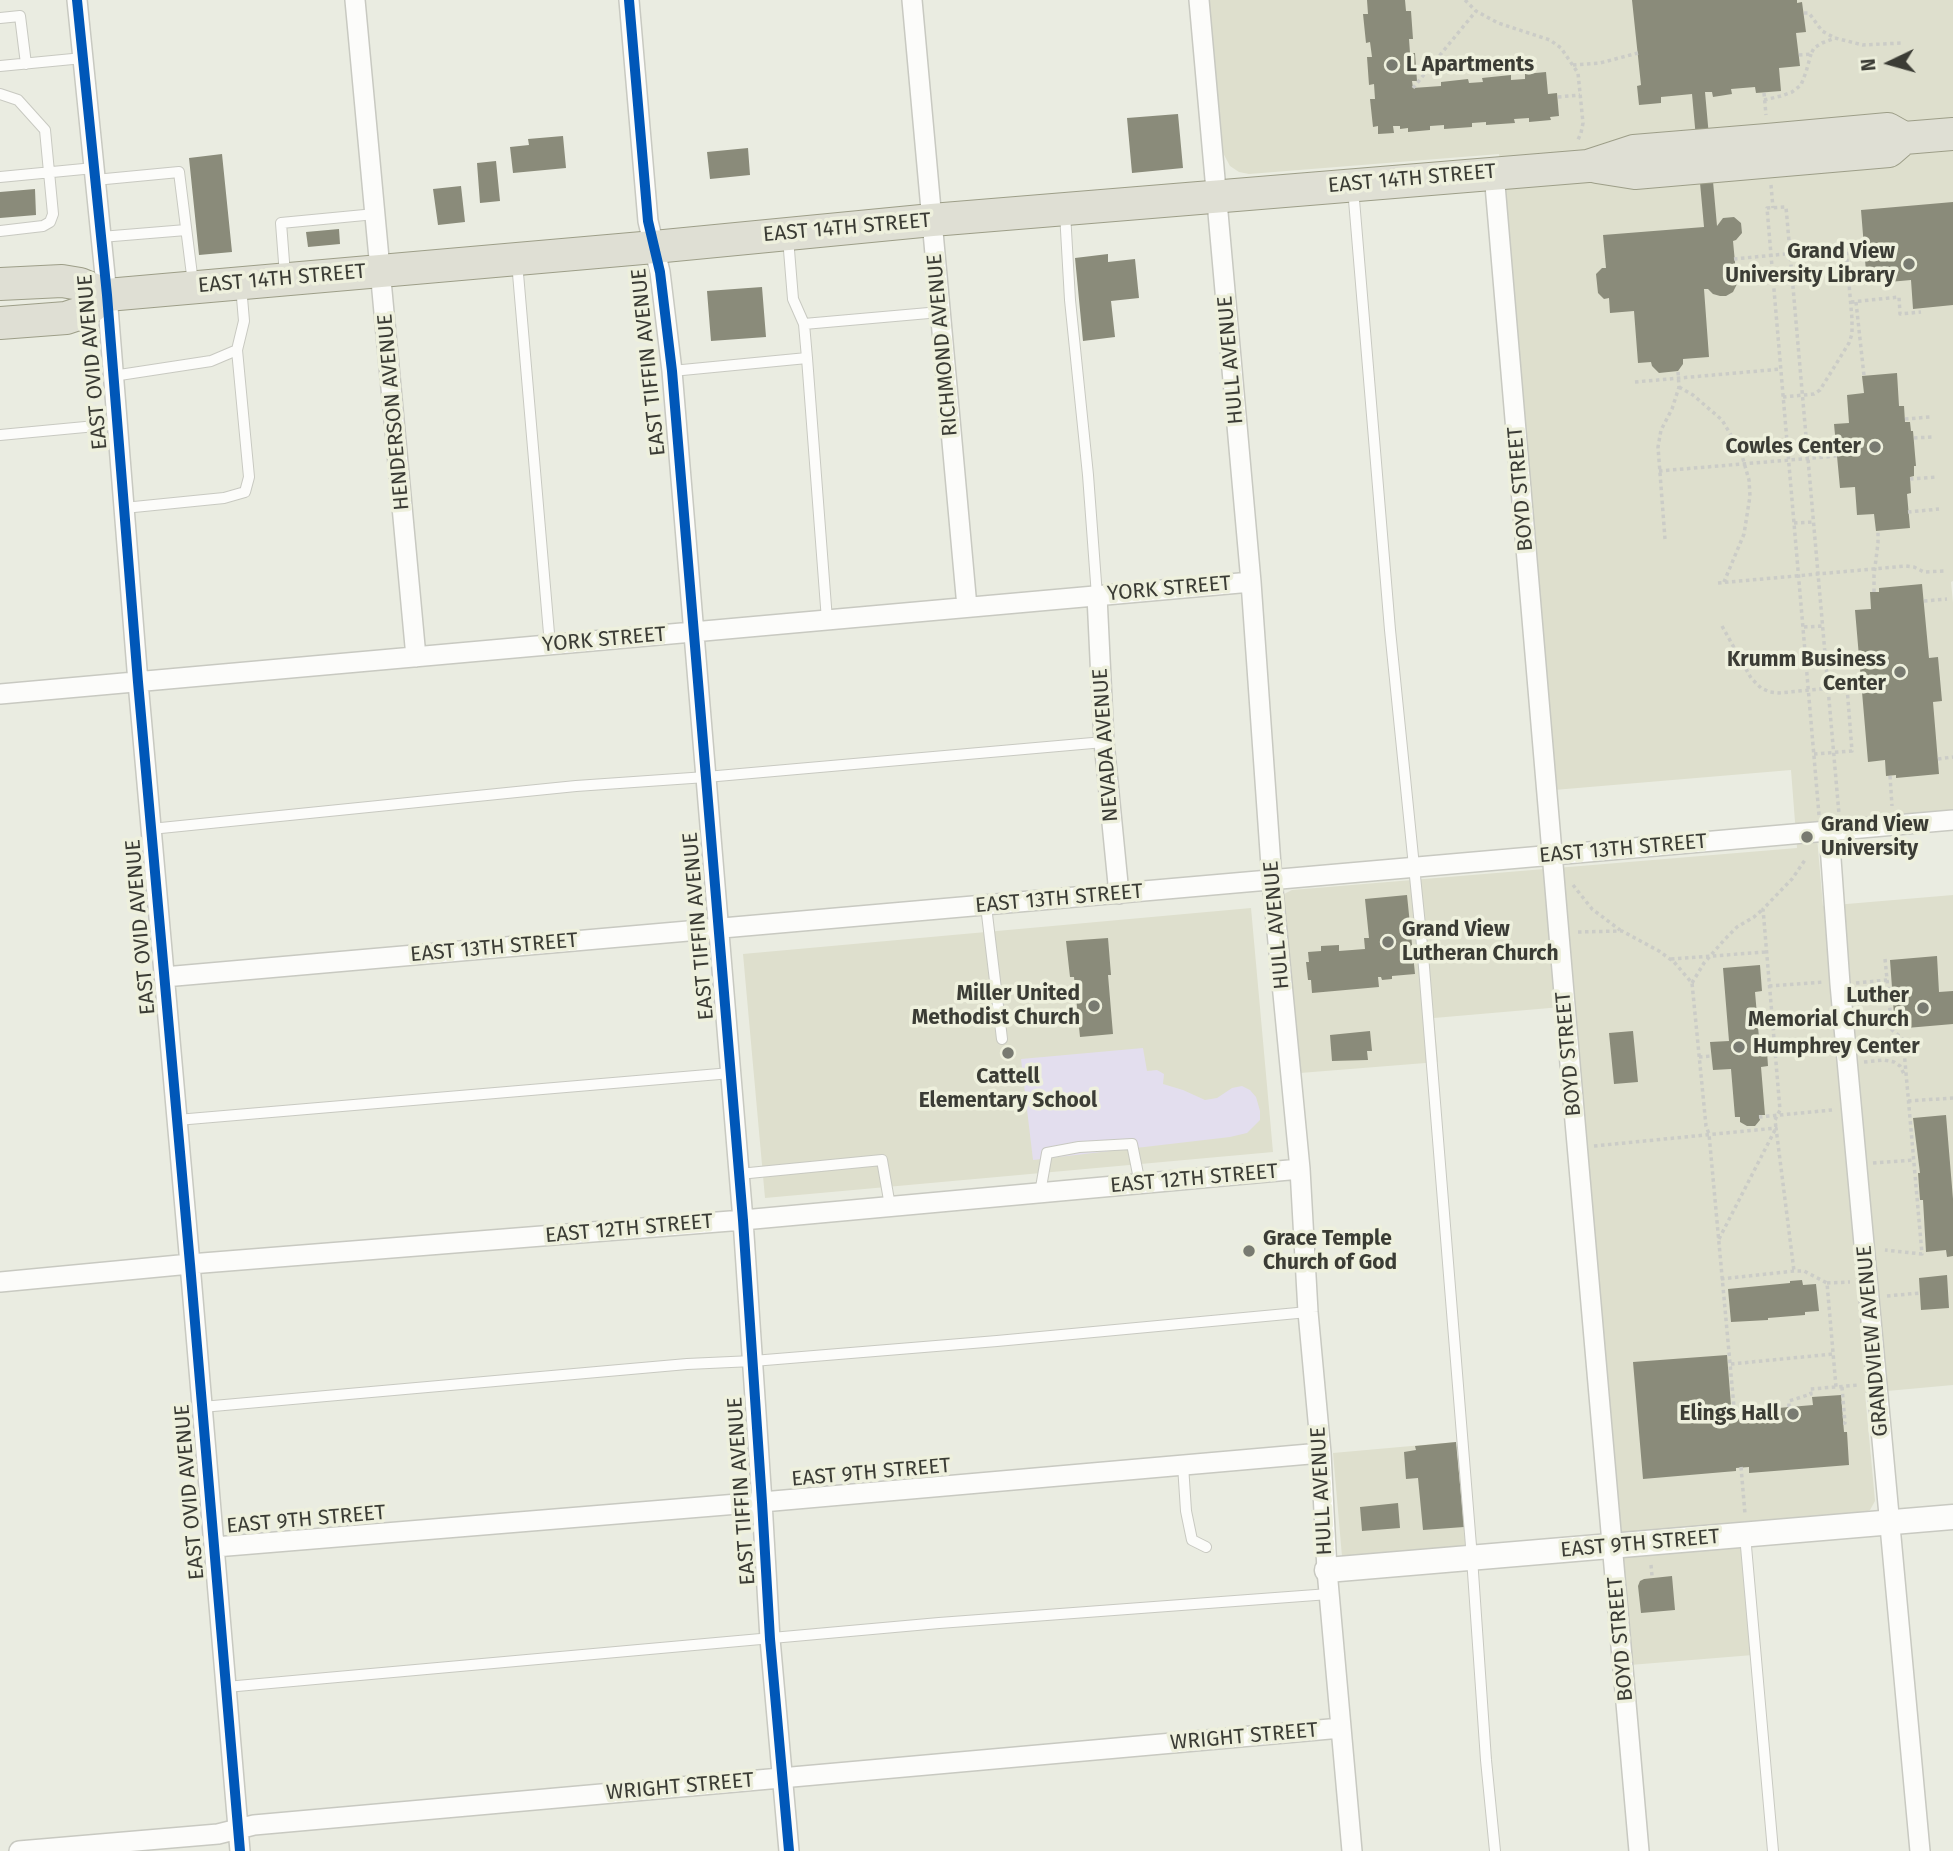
<!DOCTYPE html>
<html>
<head>
<meta charset="utf-8">
<style>
  body { margin:0 }
  #map { position:relative; width:1953px; height:1851px; overflow:hidden; background:#eaece1; font-family:"Fira Sans",sans-serif }
  canvas { display:block }
  .north { position:absolute; left:1855px; top:28px; width:70px; height:70px; -webkit-text-stroke:5px #eef0dd; paint-order:stroke; rotate:265deg; font-size:19px; font-weight:700; line-height:28px; text-align:center; color:#3b3c35 }
  .north::after { content:''; display:block; margin:auto; width:24px; height:32px; background:#3b3c35; clip-path:polygon(50% 0,100% 100%,50% 72%,0 100%) }
</style>
</head>
<body>
<div id="map">
<canvas width="1953" height="1851"></canvas>
<div class="north">N</div>
</div>
<script>
const context = document.querySelector('canvas').getContext('2d');
context.lineJoin = 'round';
function paint(path, color) {
  context.fillStyle = color;
  context.fill(path, 'evenodd');
}
function poly(rows) {
  const path = new Path2D();
  for (const r of rows) {
    path.moveTo(r[0], r[1]);
    for (let i = 2; i < r.length; i += 2) path.lineTo(r[i], r[i + 1]);
  }
  return path;
}
function trace(path, color, width, dash) {
  context.strokeStyle = color;
  context.lineWidth = width;
  context.lineCap = dash ? 'butt' : 'round';
  context.setLineDash(dash || []);
  context.stroke(path);
}
function drawText(font, color, halo, rows, align = 'center') {
  context.font = font + ' "Fira Sans",sans-serif';
  context.lineWidth = 7;
  context.setLineDash([]);
  context.textBaseline = 'middle';
  context.strokeStyle = halo;
  context.fillStyle = color;
  for (const [text, x, y, turn = 0] of rows) {
    context.save();
    context.translate(x, y);
    context.rotate((+turn || 0) * Math.PI / 180);
    context.textAlign = isNaN(turn) ? turn : align;
    if (halo) context.strokeText(text, 0, 0);
    context.fillText(text, 0, 0);
    context.restore();
  }
}
paint(poly([
  [1206,0,1953,0,1953,581,1951,582,1953,603,1953,814,1816,826,1823,906,1953,895,1953,1385,1865,1393,1875,1501,1870,1510,1863,1513,1741,1524,1753,1655,1630,1665,1620,1547,1343,1568,1333,1453,1456,1442,1466,1546,1619,1533,1573,1006,1434,1018,1438,1062,1300,1073,1283,901,1284,894,1292,890,1797,848,1791,770,1554,790,1499,154,1249,174,1239,172,1230,166,1223,153,1217,118],
  [1251,908,1273,1152,765,1198,743,954]
]), '#dedfcd');
paint(poly([
  [1143,1048,1147,1071,1157,1070,1164,1074,1163,1084,1183,1090,1205,1100,1217,1098,1232,1088,1242,1086,1250,1090,1256,1097,1260,1111,1260,1120,1247,1133,1230,1137,1033,1160,1021,1059]
]), '#e3deee');
paint(poly([
  [1367,0,1405,0,1406,11,1411,11,1413,39,1409,39,1410,53,1415,53,1417,81,1412,81,1413,88,1441,86,1441,82,1468,79,1469,83,1483,82,1482,78,1511,75,1511,80,1525,79,1525,74,1546,72,1548,94,1557,93,1559,116,1550,117,1551,120,1529,122,1529,118,1514,119,1515,123,1486,125,1486,122,1472,123,1472,127,1444,129,1444,125,1430,126,1430,130,1408,132,1408,128,1400,129,1400,126,1393,126,1394,133,1378,134,1378,126,1373,127,1370,99,1375,99,1374,84,1369,85,1367,57,1372,57,1370,42,1366,43,1363,14,1368,14],
  [1632,0,1797,0,1797,3,1802,2,1806,32,1796,33,1800,66,1779,68,1781,91,1756,93,1755,87,1731,89,1732,94,1713,97,1712,92,1705,92,1717,226,1723,218,1734,217,1741,223,1742,233,1736,240,1733,241,1737,284,1733,292,1726,296,1720,296,1713,294,1708,289,1704,289,1709,357,1683,359,1683,364,1678,371,1659,373,1652,366,1651,362,1638,363,1634,311,1610,313,1609,298,1604,299,1598,293,1596,274,1602,268,1606,268,1603,235,1704,227,1692,94,1661,97,1661,103,1639,105,1637,86,1641,85],
  [1178,114,1183,168,1132,173,1127,118],
  [563,136,566,168,513,173,510,147,529,145,528,139],
  [748,148,750,175,710,179,707,152],
  [222,154,232,252,199,255,189,158],
  [496,161,500,201,480,203,477,163],
  [461,186,465,222,438,225,433,189],
  [35,189,36,215,0,218,0,192],
  [1953,202,1953,305,1913,309,1911,280,1867,284,1861,210],
  [339,229,340,244,308,247,306,232],
  [1108,254,1108,262,1135,259,1139,298,1111,301,1115,337,1083,341,1075,258],
  [762,287,766,337,711,341,707,291],
  [1897,373,1899,406,1904,406,1905,422,1910,422,1911,431,1913,431,1916,466,1914,466,1914,476,1910,477,1911,493,1907,494,1910,528,1876,531,1874,514,1857,515,1855,487,1840,488,1834,424,1849,423,1847,395,1864,393,1862,376],
  [1922,584,1929,658,1938,657,1942,701,1933,702,1939,774,1896,778,1896,775,1886,776,1885,760,1868,762,1855,610,1871,609,1870,592,1879,592,1879,588],
  [1407,895,1415,974,1392,976,1392,979,1382,980,1381,977,1378,977,1379,987,1312,993,1311,980,1308,980,1306,962,1309,962,1308,952,1321,951,1321,946,1339,945,1339,951,1365,949,1364,938,1369,938,1365,899],
  [1108,938,1111,975,1108,975,1113,1034,1080,1037,1074,977,1070,977,1066,941],
  [1937,956,1939,992,1953,991,1953,1024,1895,1029,1890,960],
  [1760,965,1762,991,1755,992,1759,1038,1766,1038,1768,1066,1761,1067,1765,1115,1759,1115,1760,1120,1755,1126,1747,1126,1740,1122,1740,1117,1735,1117,1731,1069,1713,1070,1710,1042,1729,1041,1723,968],
  [1370,1031,1372,1051,1367,1051,1368,1060,1332,1061,1330,1035],
  [1633,1031,1638,1082,1614,1084,1609,1033],
  [1946,1115,1953,1199,1953,1256,1947,1257,1946,1250,1926,1252,1923,1200,1920,1200,1918,1173,1920,1173,1913,1118],
  [1947,1275,1949,1308,1921,1310,1919,1278],
  [1802,1280,1803,1285,1816,1284,1819,1311,1805,1312,1805,1315,1768,1318,1768,1320,1731,1322,1728,1289,1790,1283,1790,1281],
  [1727,1355,1732,1418,1744,1417,1744,1411,1813,1405,1812,1397,1841,1395,1844,1432,1847,1432,1849,1465,1749,1473,1749,1467,1736,1468,1736,1471,1643,1479,1633,1362],
  [1456,1442,1464,1527,1423,1530,1418,1478,1406,1479,1404,1452,1416,1450,1415,1446],
  [1398,1503,1400,1528,1362,1531,1360,1507],
  [1672,1576,1675,1610,1641,1613,1638,1586,1640,1581,1644,1579]
]), '#8a8b7a');
const service = poly([
  [0,18,20,16,26,64],
  [0,66,83,58],
  [0,94,18,100,45,130,53,214,50,222,43,226,0,231],
  [0,177,94,168],
  [95,180,179,172,193,283],
  [1353,188,1390,630,1423,955,1472,1558,1486,1760,1495,1851],
  [1065,213,1070,300,1088,475,1097,596],
  [101,237,186,230],
  [517,262,550,645],
  [285,275,281,223,375,214],
  [804,324,940,312],
  [807,358,827,620],
  [672,371,807,358,804,324,793,299,788,238],
  [113,376,211,361,237,350,244,321,241,286],
  [0,435,117,424],
  [124,508,224,498,245,492,249,477,237,350],
  [151,829,576,786,706,777,1104,742],
  [986,906,1002,1039],
  [177,1120,731,1073],
  [739,1174,882,1160,890,1206],
  [1040,1193,1047,1153,1079,1147,1132,1144,1140,1184],
  [202,1407,687,1364,753,1361,997,1341,1308,1312],
  [1183,1465,1186,1511,1192,1540,1206,1547],
  [1745,1535,1773,1851],
  [226,1687,939,1623,1329,1594]
]);
const minor = poly([
  [77,0,107,295,138,682,190,1264,240,1851],
  [355,0,416,657],
  [629,0,648,221,660,272,672,371,743,1220,762,1502,770,1639,789,1851],
  [912,0,967,607],
  [1199,0,1251,582,1272,880,1300,1169,1308,1312,1321,1453,1327,1570,1352,1851],
  [1494,173,1572,1087,1639,1851],
  [1097,596,1104,742,1119,894],
  [0,694,1251,582],
  [1829,831,1840,984,1920,1851],
  [164,977,1953,820],
  [0,1282,190,1264,743,1220,1300,1169],
  [215,1547,762,1502,1321,1453],
  [19,1851,218,1834,254,1825,1341,1728]
]);
const tertiary = poly([
  [1327,1570,1953,1517]
]);
const primary = poly([
  [1597,167,1635,173,1889,151,1904,138],
  [0,284,62,281,80,284,107,295,654,247,932,220,1588,166,1634,151,1767,140,1888,129,1904,138,1953,134],
  [0,323,66,318,84,312,107,295]
]);
trace(service, '#c8c9c1', 12);
trace(minor, '#c8c9c1', 22);
trace(tertiary, '#c8c9c1', 27);
trace(primary, '#9d9e88', 34);
trace(poly([
  [1465,0,1476,11,1498,23,1550,40,1561,48,1578,73,1583,123,1581,133,1577,142],
  [1804,13,1809,13,1822,31,1835,38,1863,45,1901,43],
  [1799,55,1811,54,1814,48,1822,43,1835,38],
  [1573,65,1600,63,1638,53],
  [1413,88,1476,11],
  [1764,93,1766,115],
  [1558,97,1580,95],
  [1764,100,1781,96,1792,92,1801,85,1806,72,1811,54],
  [1771,185,1773,208],
  [1734,259,1846,248],
  [1851,302,1899,297,1900,314,1921,312],
  [1856,302,1864,376],
  [1635,382,1781,369],
  [1679,387,1693,395,1722,420,1741,452,1749,480,1750,496,1744,534,1724,582],
  [1783,397,1814,394,1820,390,1849,343,1852,334,1852,319,1846,248,1864,247],
  [1905,419,1930,417],
  [1914,438,1932,437],
  [1659,471,1837,456],
  [1910,479,1936,477],
  [1908,512,1939,509],
  [1794,523,1814,522],
  [1665,539,1658,447,1661,430,1672,409,1679,387,1678,371],
  [1718,583,1906,566,1914,567,1924,572,1944,571],
  [1874,592,1874,575,1878,543,1878,530],
  [1924,601,1947,599],
  [1722,626,1751,678,1761,688,1770,692,1779,693,1861,685],
  [1804,627,1823,626],
  [1814,754,1852,751,1847,687],
  [1938,759,1953,757],
  [1890,776,1892,806],
  [1819,815,1767,208,1786,207,1839,814],
  [1573,885,1592,909,1620,930],
  [1578,932,1622,931,1659,951,1674,962,1692,983,1706,1126,1709,1134,1735,1418],
  [1671,959,1766,952],
  [1885,959,1892,1030,1903,1039,1922,1254,1885,1250],
  [1692,983,1704,963,1725,939,1737,927,1754,917,1762,910],
  [1856,983,1887,980],
  [1769,986,1823,982],
  [1767,1052,1830,1047],
  [1699,1057,1711,1056],
  [1864,1062,1884,1060,1894,1062,1900,1066,1905,1076],
  [1908,1101,1953,1098],
  [1759,1117,1832,1110],
  [1594,1146,1776,1128,1794,1271],
  [1873,1163,1913,1160],
  [1719,1239,1776,1128,1775,1120,1780,1110,1763,909,1792,879,1805,860],
  [1721,1279,1794,1271,1804,1271,1827,1283,1836,1387,1858,1385],
  [1827,1283,1850,1282],
  [1887,1296,1920,1293],
  [1731,1364,1833,1354],
  [1842,1387,1845,1423,1843,1423],
  [1789,1407,1789,1401,1811,1394,1810,1389,1836,1387],
  [1741,1467,1745,1514],
  [1651,1565,1652,1576]
]), '#cbccc7', 3.5, [3.5, 3.5]);
trace(service, '#fcfcfa', 10);
trace(minor, '#fcfcfa', 19);
trace(tertiary, '#fcfcfa', 24);
trace(primary, '#dfdfd4', 32);
trace(poly([
  [77,0,107,295,138,682,190,1264,240,1851],
  [629,0,648,221,660,272,672,371,743,1220,762,1502,770,1639,789,1851]
]), '#0057b8', 10);
for (const [x, y, r, color] of [
  [1392,65,7,"#787a71"],
  [1909,264,7,"#787a71"],
  [1875,447,7,"#787a71"],
  [1900,672,7,"#787a71"],
  [1807,837,7,"#787a71"],
  [1388,942,7,"#787a71"],
  [1094,1006,7,"#787a71"],
  [1923,1008,7,"#787a71"],
  [1739,1047,7,"#787a71"],
  [1008,1053,7,"#787a71"],
  [1249,1251,7,"#787a71"],
  [1793,1414,7,"#787a71"]
]) {
  const dot = new Path2D();
  dot.arc(x, y, r, 0, 2 * Math.PI);
  context.fillStyle = color;
  context.fill(dot);
  trace(dot, '#eef0dd', 2.5);
}
drawText('bold 21px', '#3b3c35', '#eef0dd', [
  ["L Apartments",1406,65,"left"],
  ["Grand View",1895,252],
  ["University Library",1895,276],
  ["Cowles Center",1861,447],
  ["Krumm Business",1886,660],
  ["Center",1886,684],
  ["Grand View",1821,825,"left"],
  ["University",1821,849,"left"],
  ["Grand View",1402,930,"left"],
  ["Lutheran Church",1402,954,"left"],
  ["Miller United",1080,994],
  ["Methodist Church",1080,1018],
  ["Luther",1909,996],
  ["Memorial Church",1909,1020],
  ["Humphrey Center",1753,1047,"left"],
  ["Cattell",1008,1077,"center"],
  ["Elementary School",1008,1101,"center"],
  ["Grace Temple",1263,1239,"left"],
  ["Church of God",1263,1263,"left"],
  ["Elings Hall",1779,1414]
], 'right');
drawText('21px', '#3b3c35', '#eef0dd', [
  ["EAST 14TH STREET",1412,179,-5],
  ["EAST 14TH STREET",847,228,-5],
  ["EAST 14TH STREET",282,279,-5],
  ["RICHMOND AVENUE",943,345,-95],
  ["HULL AVENUE",1231,360,-95],
  ["EAST OVID AVENUE",93,362,-95],
  ["EAST TIFFIN AVENUE",649,362,-96],
  ["HENDERSON AVENUE",394,412,-95],
  ["BOYD STREET",1521,489,-95],
  ["YORK STREET",1169,589,-5],
  ["YORK STREET",604,640,-5],
  ["NEVADA AVENUE",1106,745,-94],
  ["EAST 13TH STREET",1623,849,-5],
  ["EAST 13TH STREET",1059,899,-5],
  ["HULL AVENUE",1277,925,-95],
  ["EAST TIFFIN AVENUE",699,926,-95],
  ["EAST OVID AVENUE",141,927,-95],
  ["EAST 13TH STREET",494,948,-5],
  ["BOYD STREET",1569,1054,-95],
  ["EAST 12TH STREET",1194,1179,-5],
  ["EAST 12TH STREET",629,1229,-5],
  ["GRANDVIEW AVENUE",1873,1341,-95],
  ["EAST 9TH STREET",871,1473,-5],
  ["EAST TIFFIN AVENUE",742,1491,-94],
  ["HULL AVENUE",1322,1491,-93],
  ["EAST OVID AVENUE",190,1492,-95],
  ["EAST 9TH STREET",306,1520,-5],
  ["EAST 9TH STREET",1640,1544,-5],
  ["BOYD STREET",1621,1639,-95],
  ["WRIGHT STREET",1244,1737,-5],
  ["WRIGHT STREET",680,1787,-5]
]);
</script>
</body>
</html>
